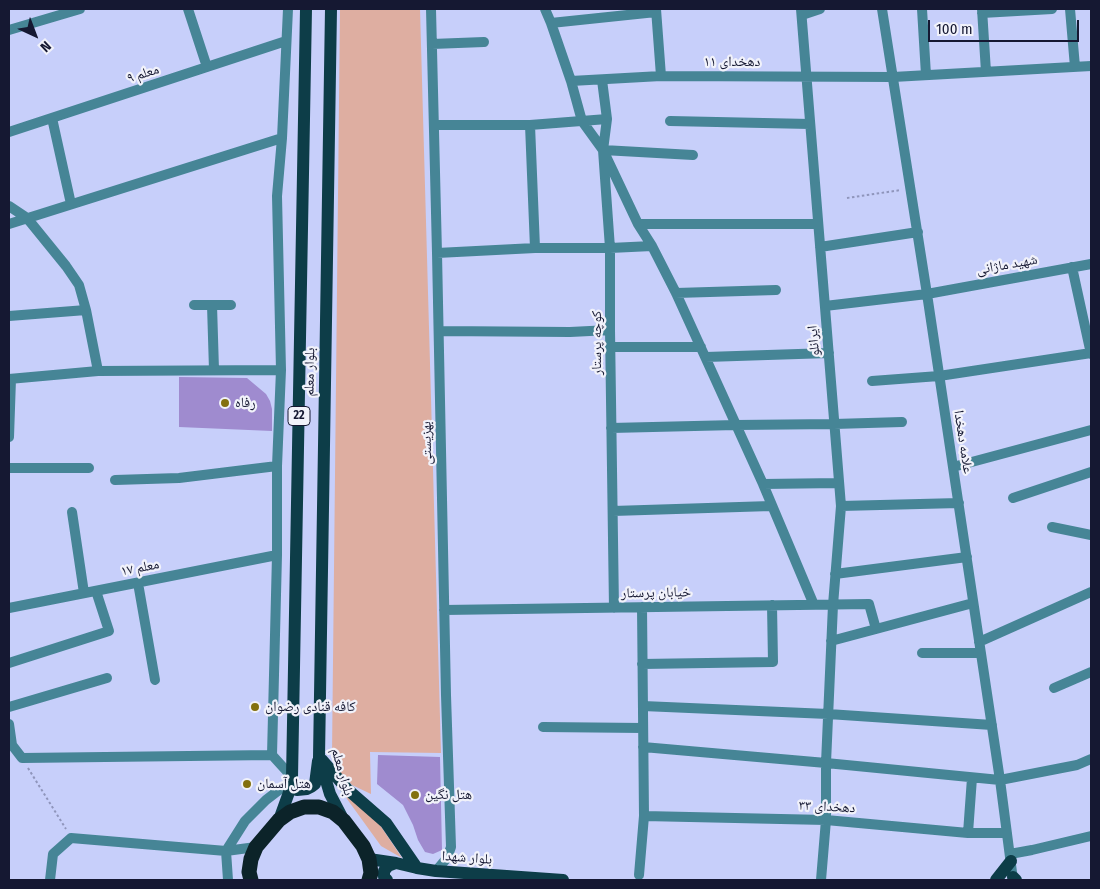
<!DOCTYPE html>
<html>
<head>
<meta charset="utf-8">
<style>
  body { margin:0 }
  #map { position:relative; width:1100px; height:889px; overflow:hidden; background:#c7cffa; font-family:"Fira Sans Condensed",sans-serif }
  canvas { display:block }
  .frame { position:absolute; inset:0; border:10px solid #151832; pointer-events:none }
  .north { position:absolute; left:10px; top:10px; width:50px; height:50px; -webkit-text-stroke:4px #f1f2fa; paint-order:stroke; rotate:137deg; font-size:14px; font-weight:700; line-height:20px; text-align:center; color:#151832 }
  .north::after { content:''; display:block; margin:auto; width:18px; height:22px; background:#151832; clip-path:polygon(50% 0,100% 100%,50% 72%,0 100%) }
  .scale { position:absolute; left:928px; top:20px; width:151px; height:22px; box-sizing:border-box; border:2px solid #151832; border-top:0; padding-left:6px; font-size:15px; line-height:18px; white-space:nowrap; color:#151832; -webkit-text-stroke:4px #f1f2fa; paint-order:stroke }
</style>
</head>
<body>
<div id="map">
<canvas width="1100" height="889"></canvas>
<div class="frame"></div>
<div class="north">N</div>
<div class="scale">100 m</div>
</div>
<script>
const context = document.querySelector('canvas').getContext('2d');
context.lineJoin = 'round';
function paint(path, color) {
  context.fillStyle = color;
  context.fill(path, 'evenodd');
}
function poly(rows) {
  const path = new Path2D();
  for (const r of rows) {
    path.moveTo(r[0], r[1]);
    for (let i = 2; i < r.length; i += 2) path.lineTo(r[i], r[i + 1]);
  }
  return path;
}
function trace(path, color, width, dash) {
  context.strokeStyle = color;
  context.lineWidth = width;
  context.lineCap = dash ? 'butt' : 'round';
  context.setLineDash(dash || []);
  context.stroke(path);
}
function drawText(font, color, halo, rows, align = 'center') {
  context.font = font + ' "Fira Sans Condensed","Noto Naskh Arabic",sans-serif';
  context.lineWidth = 4.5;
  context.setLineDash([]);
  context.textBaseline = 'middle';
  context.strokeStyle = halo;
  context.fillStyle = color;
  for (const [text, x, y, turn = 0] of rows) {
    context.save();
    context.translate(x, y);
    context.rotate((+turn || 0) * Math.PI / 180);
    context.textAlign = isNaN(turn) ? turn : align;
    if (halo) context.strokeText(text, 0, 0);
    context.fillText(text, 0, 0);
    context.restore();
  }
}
paint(poly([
  [340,9,420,9,441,753,370,752,371,794,352,785,338,770,332,754],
  [342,792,376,819,402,858,381,846]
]), '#deaea1');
paint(poly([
  [179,377,247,378,266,394,270,401,272,409,272,431,179,427],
  [378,755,440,757,442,850,433,854,425,852,418,840,413,825,403,805,377,784]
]), '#9f8bcf');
trace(poly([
  [847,198,901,190],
  [28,768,66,829]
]), '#8f95bb', 2, [2.5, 2.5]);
trace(poly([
  [188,9,207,67],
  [288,9,282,138,277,196,281,370,277,466,277,555,272,755,292,777],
  [431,9,437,253,446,695,451,847,447,858,436,871],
  [545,9,551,23,571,81,582,121,603,150,638,224,652,246,676,293,763,484,814,605],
  [656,9,661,76],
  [801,9,841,506,833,605,826,763,826,820,821,880],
  [882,9,927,294,1000,780,1013,880],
  [922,9,926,75],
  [982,9,986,72],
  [1070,9,1075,67],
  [982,13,1052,9],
  [802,15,820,9],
  [551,23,656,12],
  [9,30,80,9],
  [432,44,484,42],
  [602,80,607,119,603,150,610,248,610,330,614,608],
  [571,81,661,76,893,77,1091,66],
  [52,118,71,204],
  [670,121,810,124],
  [434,125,530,125,607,119],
  [530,125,535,248],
  [9,132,286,41],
  [603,150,693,155],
  [9,206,27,218,66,266,79,285,86,310,98,371],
  [9,224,282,138],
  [638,224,818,224],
  [820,247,918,232],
  [437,253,535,248,610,248,652,246],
  [1072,267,1091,354],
  [676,293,776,290],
  [194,305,231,305],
  [212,305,214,370],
  [825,306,927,294,1091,264],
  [9,316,86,310],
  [439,331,570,332,610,330],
  [610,347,701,347],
  [706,357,829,353],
  [9,379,98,371,281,370],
  [872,381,939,376,1091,353],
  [611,428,736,425,834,424,902,422],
  [9,437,11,379],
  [953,467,1091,430],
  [9,468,89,468],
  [115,480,179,478,277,466],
  [763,484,839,483],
  [1013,498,1091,472],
  [841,506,959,503],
  [613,511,771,506],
  [72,512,84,593],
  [1052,527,1091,535],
  [835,574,967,557],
  [138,583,155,680],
  [9,608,277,555],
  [444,610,869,604,876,629,973,603],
  [831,641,876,629],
  [979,642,1091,592],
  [922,653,981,653],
  [9,663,109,631,96,591],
  [642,664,773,662,772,605],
  [1054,688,1091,672],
  [643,706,828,714,992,725],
  [9,707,107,678],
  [9,724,12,745,22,758,272,755],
  [543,727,643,728],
  [643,747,826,763,1000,780,1077,765,1091,759],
  [644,816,826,820,968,833,1007,833],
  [968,833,972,778],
  [1010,854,1032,850,1091,836],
  [639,875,644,816,642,607],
  [50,880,53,854,71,838,226,851,256,847],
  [228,880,226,851,245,821,266,800,292,780]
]), '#468596', 10);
trace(poly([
  [331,9,319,757,330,794,343,819],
  [322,760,347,789,386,823,417,868],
  [292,784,293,787,297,790,307,789,311,787,315,784,318,761],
  [279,820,292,784,292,777,306,9],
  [369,859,396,863,417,868,436,871,563,880],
  [1013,877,1016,880],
  [387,880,384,877,384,871,388,866,396,863],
  [996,880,1011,861]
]), '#0d3d48', 12);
trace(poly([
  [251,880,249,872,251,859,256,847,279,820,290,812,304,807,319,807,333,812,344,821,363,846,369,859,371,873,369,880]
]), '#0c2329', 15);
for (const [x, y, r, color] of [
  [225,403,5,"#83700f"],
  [255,707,5,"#83700f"],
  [247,784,5,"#83700f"],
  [415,795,5,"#83700f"]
]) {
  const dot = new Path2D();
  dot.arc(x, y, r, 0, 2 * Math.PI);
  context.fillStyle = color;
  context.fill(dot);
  trace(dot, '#f1f2fa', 2);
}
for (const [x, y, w] of [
  [299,416,22]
]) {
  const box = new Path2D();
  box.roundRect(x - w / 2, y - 9.5, w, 19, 4);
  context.fillStyle = '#f1f2fa';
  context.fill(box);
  trace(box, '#151832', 1);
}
drawText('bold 12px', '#151832', null, [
  ["22",299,416]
]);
drawText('14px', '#151832', '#f1f2fa', [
  ["دهخدای ۱۱",732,62],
  ["معلم ۹",143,74,-18],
  ["شهید ماژانی",1007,265,-10],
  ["ایرانلو",814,341,-95],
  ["کوچه پرستار",597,343,-90],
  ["بلوار معلم",310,372,-89],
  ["علامه دهخدا",963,442,81],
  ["بهزیستی",427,443,-91],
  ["معلم ۱۷",140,568,-11],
  ["خیابان پرستار",656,593,-1],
  ["بلوار معلم",342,772,74],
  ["دهخدای ۳۳",827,807,3],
  ["بلوار شهدا",467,858,4]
]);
drawText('14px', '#151832', '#f1f2fa', [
  ["رفاه",235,403],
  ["کافه قنادی رضوان",265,707],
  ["هتل آسمان",257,784],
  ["هتل نگین",425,795]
], 'left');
</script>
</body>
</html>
